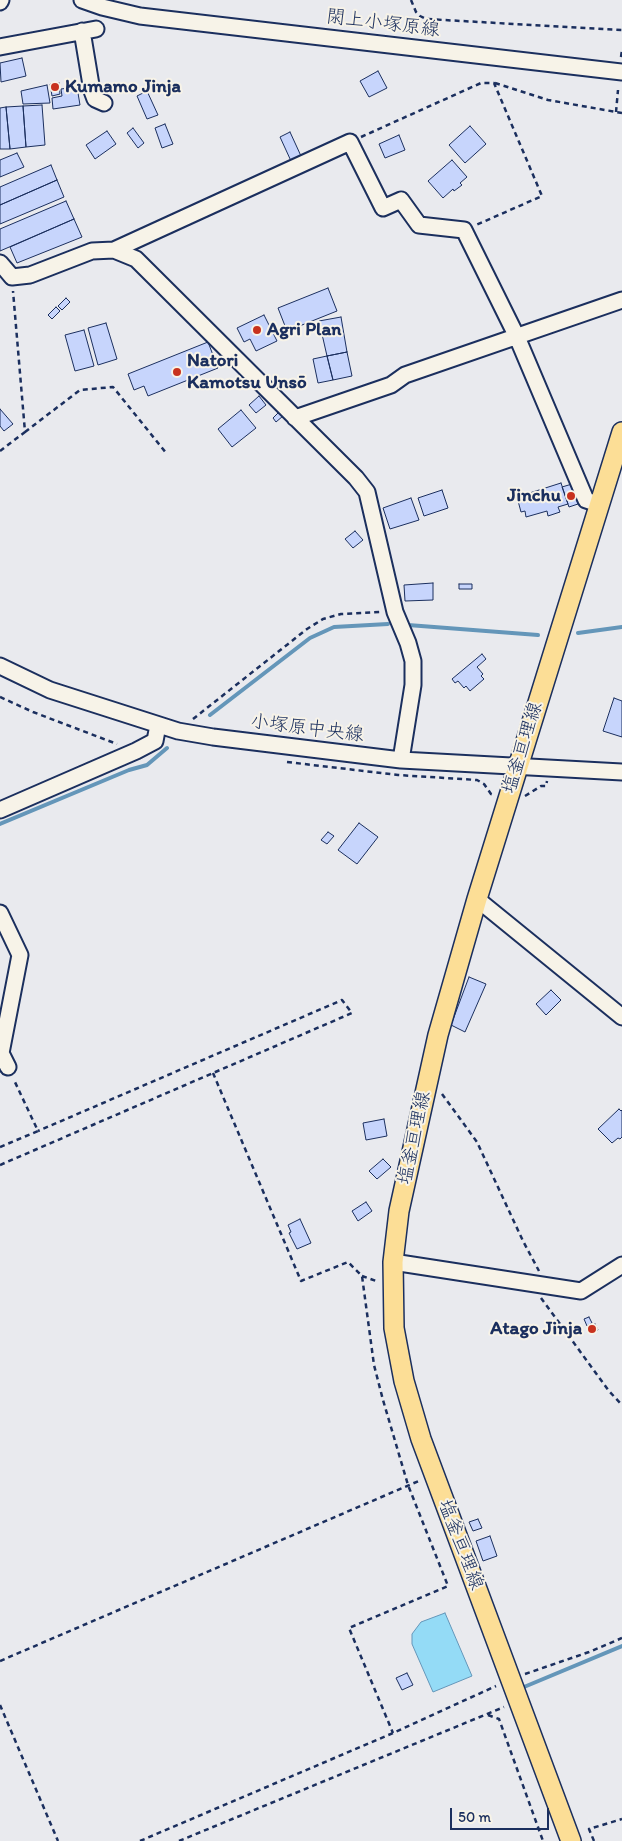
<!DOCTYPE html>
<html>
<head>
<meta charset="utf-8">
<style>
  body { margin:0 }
  #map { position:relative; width:622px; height:1841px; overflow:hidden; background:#e9eaee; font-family:Itim,sans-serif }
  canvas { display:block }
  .scale { position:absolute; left:450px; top:1808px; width:99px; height:22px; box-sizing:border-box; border:2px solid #1b2f5e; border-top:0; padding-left:6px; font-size:15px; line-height:18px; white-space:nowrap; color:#1b2f5e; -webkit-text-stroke:4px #f7f3e8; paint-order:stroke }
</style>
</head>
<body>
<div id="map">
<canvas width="622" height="1841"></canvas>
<div class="scale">50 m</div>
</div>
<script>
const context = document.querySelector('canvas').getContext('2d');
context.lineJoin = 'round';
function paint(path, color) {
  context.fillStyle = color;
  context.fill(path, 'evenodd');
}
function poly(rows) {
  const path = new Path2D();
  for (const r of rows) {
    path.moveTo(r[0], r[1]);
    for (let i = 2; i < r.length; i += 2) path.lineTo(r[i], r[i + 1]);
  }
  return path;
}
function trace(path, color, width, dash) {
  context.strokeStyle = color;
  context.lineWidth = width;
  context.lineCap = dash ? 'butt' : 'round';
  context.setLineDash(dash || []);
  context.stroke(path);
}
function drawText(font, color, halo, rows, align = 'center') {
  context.font = font + ' Itim,"Klee One",sans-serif';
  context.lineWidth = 4;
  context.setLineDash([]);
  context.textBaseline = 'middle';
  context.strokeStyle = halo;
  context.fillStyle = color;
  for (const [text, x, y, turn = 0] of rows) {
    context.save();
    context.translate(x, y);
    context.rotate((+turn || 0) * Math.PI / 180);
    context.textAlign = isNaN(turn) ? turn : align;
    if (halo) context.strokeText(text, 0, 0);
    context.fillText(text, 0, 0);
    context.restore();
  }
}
const water = poly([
  [445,1613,472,1676,433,1692,412,1644,412,1634,421,1622,445,1613]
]);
paint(water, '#94dbf6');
trace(water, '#6496b9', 1);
trace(poly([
  [408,625,538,635],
  [578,633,622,627],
  [210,715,310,638,334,627,388,624],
  [0,824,129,770,147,765,167,748],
  [524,1687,622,1646]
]), '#6496b9', 4);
const building = poly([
  [22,58,26,76,1,82,0,63,22,58],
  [378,71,387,88,369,97,360,81,378,71],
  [59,83,60,94,52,96,50,84,59,83],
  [47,85,50,103,23,104,21,91,47,85],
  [77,87,80,105,53,109,52,98,62,96,61,89,77,87],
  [147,91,158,115,147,119,137,96,147,91],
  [42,105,45,145,26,147,23,106,42,105],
  [23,106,26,147,10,149,6,107,23,106],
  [6,107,10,149,0,149,0,108,6,107],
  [165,124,173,144,162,148,155,128,165,124],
  [470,126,486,144,465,163,449,145,470,126],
  [133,128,144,143,138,148,127,133,133,128],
  [107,131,116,144,95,159,86,145,107,131],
  [290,132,301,156,291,161,280,137,290,132],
  [399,135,405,150,385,158,379,144,399,135],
  [17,153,24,167,0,177,0,160,17,153],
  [452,160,467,177,460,183,462,185,454,191,453,189,443,198,428,181,452,160],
  [51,165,57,180,0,205,0,187,51,165],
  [57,180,64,197,0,224,0,205,57,180],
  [66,201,74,219,0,251,0,229,66,201],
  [74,219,82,237,17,263,10,247,74,219],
  [328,288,337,311,287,331,278,308,328,288],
  [66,298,70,302,62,310,58,306,66,298],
  [56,307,60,311,52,319,48,315,56,307],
  [264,315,277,341,256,351,250,339,244,342,237,328,264,315],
  [341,317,347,352,327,356,319,321,341,317],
  [106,323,117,359,98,365,88,328,106,323],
  [84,330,94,366,75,371,65,335,84,330],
  [208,342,218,368,148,396,144,386,134,390,128,374,208,342],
  [347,352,352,376,333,380,327,356,347,352],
  [327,356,333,380,318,383,313,359,327,356],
  [259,396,266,405,256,413,249,405,259,396],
  [0,409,13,424,4,431,0,426,0,409],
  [241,410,256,428,232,447,218,429,241,410],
  [279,412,283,416,276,422,273,418,279,412],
  [561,483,568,504,558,507,560,512,548,516,547,511,526,517,525,511,521,512,517,497,561,483],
  [572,484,578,504,569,507,562,487,572,484],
  [442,490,448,508,424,516,418,498,442,490],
  [411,498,419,520,390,529,383,508,411,498],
  [355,531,363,540,353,548,345,539,355,531],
  [433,583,433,600,405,601,404,585,433,583],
  [459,584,472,584,472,589,459,589,459,584],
  [482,654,486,659,477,667,483,674,481,676,484,679,470,691,466,686,464,688,458,681,455,683,452,679,482,654],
  [614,698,622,701,622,737,603,731,614,698],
  [359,823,378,837,357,864,338,850,359,823],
  [328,832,334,836,327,844,321,840,328,832],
  [469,977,486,984,465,1032,451,1025,469,977],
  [551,990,561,1000,546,1015,536,1004,551,990],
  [619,1109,621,1111,622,1110,622,1137,620,1139,618,1138,612,1143,598,1129,619,1109],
  [384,1119,387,1136,366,1140,363,1123,384,1119],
  [383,1159,391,1167,377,1179,369,1171,383,1159],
  [366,1202,372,1211,358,1221,352,1211,366,1202],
  [300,1219,311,1243,297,1249,289,1233,291,1232,288,1225,300,1219],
  [589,1317,592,1323,587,1326,584,1319,589,1317],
  [595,1324,598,1330,590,1333,587,1328,595,1324],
  [478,1519,482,1528,473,1531,469,1522,478,1519],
  [490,1536,497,1556,483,1561,476,1541,490,1536],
  [407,1673,413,1685,402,1690,396,1678,407,1673]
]);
paint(building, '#c7d5fc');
trace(building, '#1b2f5e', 1);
const minor = poly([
  [82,0,102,7,140,16,622,72],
  [0,2,1,0],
  [82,31,92,91,95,99,104,103],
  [0,47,96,29],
  [114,250,350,142,383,208,401,200,419,225,464,230,517,337,586,500,598,504],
  [0,263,12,277,30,275,92,251,114,250,136,259,356,478,367,492,395,612,408,643,413,661,413,685,401,760],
  [295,418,391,385,405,375,622,300],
  [0,666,50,690,178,731,213,737,401,760,622,772],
  [0,810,136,751,155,741,158,725],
  [477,899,622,1017],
  [0,913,20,955,1,1053,8,1067],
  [393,1262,581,1291,622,1265]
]);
const major = poly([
  [571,1841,421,1439,404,1381,394,1328,393,1262,399,1211,438,1035,477,899,622,432]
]);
trace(minor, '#1b2f5e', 19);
trace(major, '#1b2f5e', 22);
trace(poly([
  [411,0,416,12,420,16,426,19,622,30],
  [621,57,622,50],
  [495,83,548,100,622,113],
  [616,112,618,90],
  [361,137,481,83,494,83,542,196,476,225],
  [25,432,80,390,113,387,167,454],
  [0,451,25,432,13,291],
  [0,697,33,712,117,744],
  [193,719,307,629,323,619,341,614,380,612],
  [287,762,398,775,477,780,484,784,491,794,494,795],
  [525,796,541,786,546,786,547,781],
  [213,1073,301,1281,348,1262,362,1276,374,1365,383,1400,408,1485,448,1586,349,1628,393,1733],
  [442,1094,477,1142,523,1241,539,1271],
  [0,1147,38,1131,14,1080],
  [0,1165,352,1013,342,1000,38,1131],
  [362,1276,379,1282],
  [541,1298,609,1391,622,1405],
  [0,1661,421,1480],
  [525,1674,589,1652,622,1638],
  [0,1705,58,1841],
  [488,1715,499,1719,543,1841],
  [140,1841,393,1733,496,1686],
  [179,1841,504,1707],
  [594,1841,589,1829,622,1819]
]), '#1b2f5e', 2.5, [5, 4]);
trace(minor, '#f7f3e8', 15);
trace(major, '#fcde96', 19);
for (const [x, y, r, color] of [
  [55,87,5,"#c8321e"],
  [257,330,5,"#c8321e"],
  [177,372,5,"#c8321e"],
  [571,496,5,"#c8321e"],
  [592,1329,5,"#c8321e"]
]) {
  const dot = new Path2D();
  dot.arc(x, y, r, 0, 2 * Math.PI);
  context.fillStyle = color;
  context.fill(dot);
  trace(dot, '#f7f3e8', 2);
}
drawText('19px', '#1b2f5e', '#f7f3e8', [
  ["閖上小塚原線",383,24,7],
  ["小塚原中央線",307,729,7],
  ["塩釜亘理線",523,748,-73],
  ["塩釜亘理線",415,1138,-78],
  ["塩釜亘理線",460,1545,69]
]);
drawText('bold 19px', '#1b2f5e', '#f7f3e8', [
  ["Kumamo Jinja",65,87],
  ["Agri Plan",267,330],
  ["Natori",187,361],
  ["Kamotsu Unsō",187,383],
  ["Jinchu",561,496,"right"],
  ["Atago Jinja",582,1329,"right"]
], 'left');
</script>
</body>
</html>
